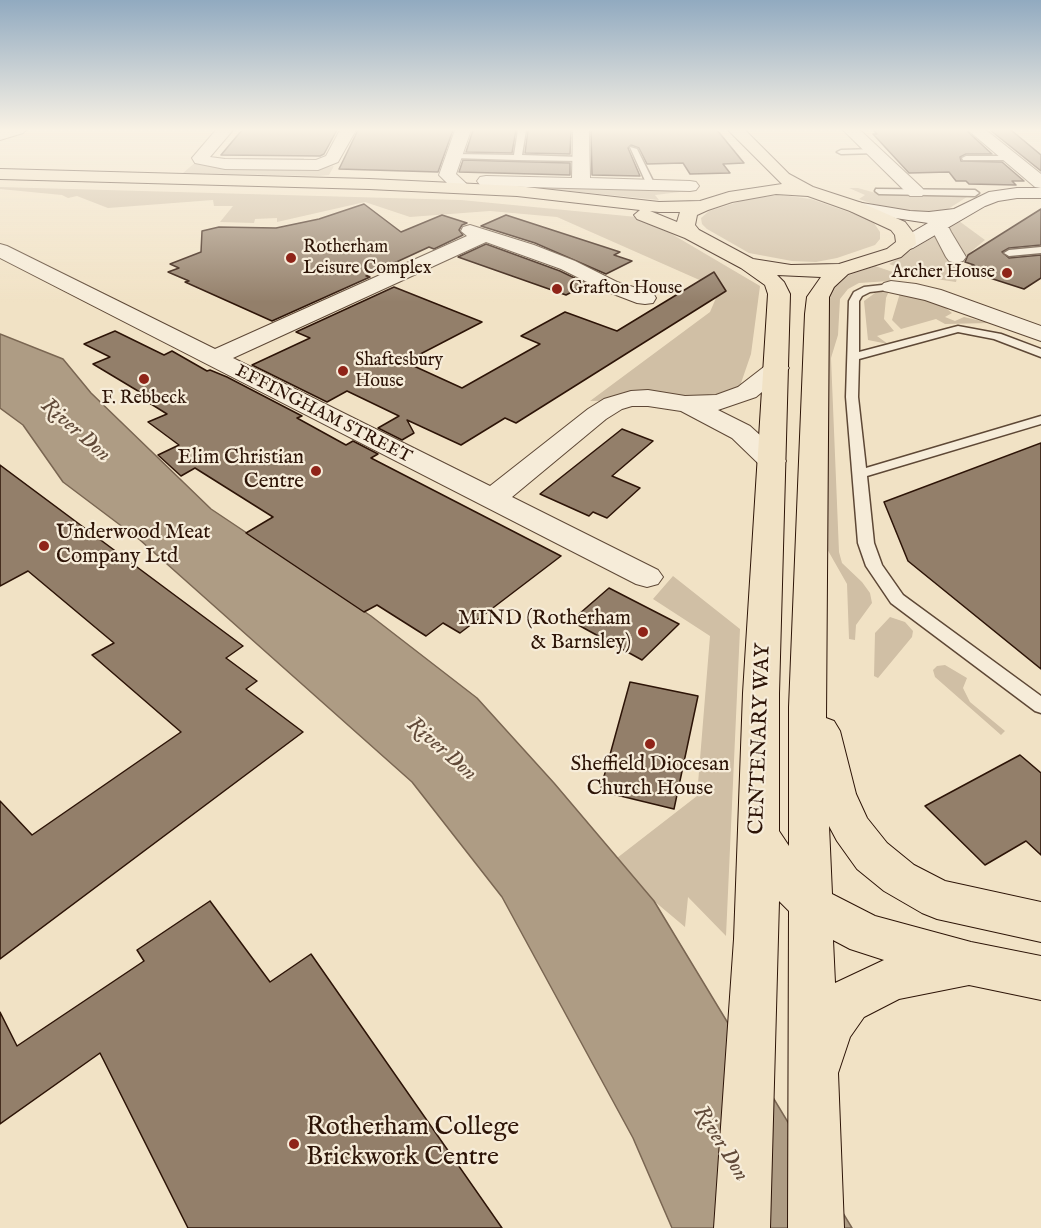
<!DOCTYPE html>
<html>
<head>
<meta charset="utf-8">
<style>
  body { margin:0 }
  canvas { display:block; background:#f1e2c5 }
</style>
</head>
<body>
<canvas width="1041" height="1228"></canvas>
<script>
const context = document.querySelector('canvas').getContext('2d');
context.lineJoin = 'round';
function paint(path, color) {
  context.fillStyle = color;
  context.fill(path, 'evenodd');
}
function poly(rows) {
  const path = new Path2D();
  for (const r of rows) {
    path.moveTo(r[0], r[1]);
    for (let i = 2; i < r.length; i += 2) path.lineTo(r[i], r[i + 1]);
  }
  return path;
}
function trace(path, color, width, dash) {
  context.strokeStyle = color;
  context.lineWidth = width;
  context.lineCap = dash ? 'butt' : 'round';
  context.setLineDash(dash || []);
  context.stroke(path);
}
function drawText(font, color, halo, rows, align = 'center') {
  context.font = font + ' "IM FELL English",serif';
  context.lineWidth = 4.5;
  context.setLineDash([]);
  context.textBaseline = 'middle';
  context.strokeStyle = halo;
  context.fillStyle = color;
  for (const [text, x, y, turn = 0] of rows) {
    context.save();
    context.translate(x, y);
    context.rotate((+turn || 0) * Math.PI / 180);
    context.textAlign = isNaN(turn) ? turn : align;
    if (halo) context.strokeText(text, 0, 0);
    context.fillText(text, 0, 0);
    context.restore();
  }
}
paint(poly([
  [215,158,304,158,304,170,334,166,329,175,319,176,183,173,197,161],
  [0,187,461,200,637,217,653,223,760,286,751,354,740,386,727,394,707,399,590,401,710,312,716,298,704,282,557,217,490,211,410,217,365,202,277,222,277,218,255,219,254,223,220,222,233,206,214,206,213,200,108,208,77,196,68,198,62,195,0,189],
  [540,188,688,191,655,195,659,200],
  [849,188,858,188,879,194,970,195,948,209,925,212,903,211,873,204,859,199,865,195],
  [781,195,811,199,860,216,874,223,880,232,880,239,875,245,837,258,816,262,792,261,749,253,707,229,702,224,701,218,709,211,751,198],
  [959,221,985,240,961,260,956,282,929,278,889,264],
  [875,266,896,273,889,281,859,283,848,289,840,299,838,335,831,358,839,552,842,563,862,582,870,593,872,603,856,625,855,640,849,639,847,584,822,540,829,293,838,279],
  [889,291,886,298,884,319,894,331,877,336,888,344,868,340,864,301,875,293],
  [900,293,937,301,952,313,945,317,955,321,964,317,990,323,945,324,936,319,901,329,892,320],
  [673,576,740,629,726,936,688,897,685,927,654,901,617,858,697,796,710,636,653,599],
  [890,617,905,622,913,631,912,637,878,678,874,676,875,633],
  [945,665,967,678,963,688,970,702,1005,731,1001,735,935,677,933,670,937,666]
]), '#d0bfa5');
const water = poly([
  [0,334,63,359,91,393,211,509,371,616,477,698,554,783,654,901,852,1228,672,1228,633,1138,502,897,412,782,140,540,63,482,23,425,0,408,0,334]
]);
paint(water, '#ae9c84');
trace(water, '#7a6652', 1.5);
const building = poly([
  [242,130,337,130,324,154,320,156,221,155,242,130],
  [358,130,453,130,438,172,339,169,358,130],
  [473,130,516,130,512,153,466,152,473,130],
  [528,130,571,130,570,154,525,153,528,130],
  [591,130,717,130,744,163,723,164,730,173,690,174,683,163,647,164,639,148,631,145,628,148,640,176,592,175,591,130],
  [873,130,966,130,992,154,966,154,960,157,961,161,1002,162,1024,181,1012,181,1016,185,969,184,966,181,956,181,949,172,909,173,873,134,877,134,873,130],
  [990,130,1011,130,1041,155,1041,171,990,130],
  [463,160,570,163,570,175,459,172,463,160],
  [364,204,401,232,442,215,467,223,462,225,459,230,463,235,434,249,429,247,366,276,370,277,272,321,185,282,189,281,168,272,179,268,170,264,201,252,202,231,219,227,276,228,319,219,364,204],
  [1041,209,1041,245,1009,248,1002,252,1009,258,1041,255,1041,278,1024,289,965,270,974,265,965,262,968,255,1041,209],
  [506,215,620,252,614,255,632,261,606,274,535,243,481,226,506,215],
  [486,244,560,271,587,284,566,295,458,257,486,244],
  [714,272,726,291,516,423,505,418,461,445,407,420,414,433,402,440,378,428,399,416,347,391,327,402,252,365,310,338,296,332,394,287,482,322,405,362,462,388,540,344,521,336,565,312,617,331,714,272],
  [115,331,164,355,172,351,207,371,210,370,227,377,302,416,297,418,346,445,353,441,378,454,371,458,561,556,460,633,443,623,426,636,377,605,364,612,246,533,273,517,195,468,181,476,158,455,179,445,148,422,167,414,143,399,148,397,93,364,110,357,84,344,115,331],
  [622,429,653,441,612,476,640,488,607,518,593,512,589,516,540,494,622,429],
  [1041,443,1041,669,908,561,884,502,1041,443],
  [0,465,243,646,226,658,257,681,246,689,303,732,0,959,0,801,32,835,181,732,92,655,114,643,28,571,0,586,0,465],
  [609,588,679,624,642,660,571,621,609,588],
  [630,682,698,696,674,809,600,791,630,682],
  [1020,755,1041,773,1041,855,1026,841,985,865,925,806,1020,755],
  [210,901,270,982,311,954,502,1228,188,1228,100,1053,0,1124,0,1012,17,1046,144,961,137,950,210,901]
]);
paint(building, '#937f6a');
trace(building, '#2d1407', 1.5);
const lane = poly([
  [518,130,526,130,522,155,580,157,584,159,580,161,518,160,455,158,451,156,455,154,514,155,518,130],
  [630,147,637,149,655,185,654,187,647,185,630,147],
  [874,149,878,151,877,153,841,154,837,152,841,150,874,149],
  [966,156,1011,156,1015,158,1011,160,963,160,962,158,966,156],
  [876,189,975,190,979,193,975,196,879,194,875,191,876,189],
  [1041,247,1041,253,1009,256,1004,253,1009,250,1041,247],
  [891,284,896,287,895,289,870,292,862,296,859,301,859,352,958,326,1001,334,1041,349,1041,357,994,339,958,332,859,359,858,397,866,468,1041,416,1041,424,867,476,874,543,882,565,903,595,1041,696,1041,713,1035,711,891,603,866,566,858,543,846,397,849,301,854,292,864,287,891,284]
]);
const street = poly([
  [0,130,26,130,23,133,0,140,0,130],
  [216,130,233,130,210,157,225,159,316,160,326,156,340,130,356,130,338,162,318,170,225,169,195,163,192,158,216,130],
  [455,130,471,130,456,174,471,188,468,192,462,193,456,192,439,175,455,130],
  [573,130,589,130,590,178,690,181,696,182,699,186,696,190,690,191,486,186,480,185,477,181,480,177,486,176,572,178,573,130],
  [843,130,860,130,922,188,925,192,922,196,910,196,843,130],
  [968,130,986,130,1041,174,1041,188,1035,187,968,130],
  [470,225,534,245,575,261,617,282,653,293,656,298,653,303,645,304,637,303,603,290,561,269,486,242,233,358,490,486,588,409,604,399,631,391,648,390,685,396,716,395,738,387,769,363,777,361,785,363,789,368,785,373,756,397,718,410,750,426,782,455,786,461,782,467,772,469,762,467,732,438,681,411,648,406,632,406,622,409,606,419,512,497,658,570,663,577,658,584,647,587,636,584,0,258,0,244,7,246,215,349,467,236,461,231,463,227,470,225],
  [942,226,949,228,951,232,966,257,963,261,956,263,949,261,946,257,933,232,935,228,942,226],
  [891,281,916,284,941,290,1041,326,1041,341,925,300,884,291,880,287,884,283,891,281]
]);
const secondary = poly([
  [1017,188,1041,188,1041,198,1017,198,998,201,985,206,913,248,906,250,899,248,896,244,899,240,928,223,856,212,850,211,847,207,850,203,856,202,910,211,929,212,954,209,989,192,1017,188]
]);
const primary = poly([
  [728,130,745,130,789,174,813,187,862,203,905,222,915,235,916,244,901,257,848,274,834,287,829,297,826,718,834,721,840,731,856,794,867,818,887,843,914,865,945,881,1041,902,1041,942,937,919,922,913,884,891,857,869,837,841,829,826,832,894,875,916,971,942,1041,956,1041,1000,969,985,899,999,864,1017,850,1037,838,1073,844,1228,788,1228,789,911,779,901,770,1228,714,1228,734,939,743,693,768,294,765,285,741,268,685,238,637,219,634,215,640,210,517,196,369,189,0,179,0,169,369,179,517,186,659,202,700,201,729,192,782,184,728,130],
  [776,194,808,196,850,211,891,230,895,235,896,242,887,249,839,264,791,265,753,259,699,230,695,225,697,215,708,210,732,202,776,194],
  [650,211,659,212,680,212,677,222,650,211],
  [777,275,821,277,807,297,805,314,789,707,789,846,779,831,779,693,790,294,784,282,777,275],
  [833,940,850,949,884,960,835,983,833,940]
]);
trace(lane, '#5e4836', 3);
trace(street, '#5e4836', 2);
trace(secondary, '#2d1407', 2);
trace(primary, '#2d1407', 2);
paint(lane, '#f6ecd9');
paint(street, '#f6ecd9');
paint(secondary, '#f6ecd9');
paint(primary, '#f1e2c5');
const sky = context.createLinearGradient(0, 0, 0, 302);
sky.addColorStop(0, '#91aac0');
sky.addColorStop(0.43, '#f9f2e5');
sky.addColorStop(1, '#f9f2e500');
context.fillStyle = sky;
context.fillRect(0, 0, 1041, 302);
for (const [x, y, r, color] of [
  [291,258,6,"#8f2418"],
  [1007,273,6,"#8f2418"],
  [557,289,6,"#8f2418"],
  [343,371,6,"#8f2418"],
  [144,379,6,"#8f2418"],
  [316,471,6,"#8f2418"],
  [44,546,6,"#8f2418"],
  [643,632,6,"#8f2418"],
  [650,744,6,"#8f2418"],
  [294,1144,6,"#8f2418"]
]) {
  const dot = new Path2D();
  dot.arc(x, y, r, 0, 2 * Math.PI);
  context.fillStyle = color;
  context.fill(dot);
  trace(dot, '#f6ecd9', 2);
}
drawText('18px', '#2d1407', '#f6ecd9', [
  ["Rotherham",303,248],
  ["Leisure Complex",303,269],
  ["Archer House",995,273,"right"],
  ["Grafton House",569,289],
  ["Shaftesbury",355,361],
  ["House",355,382],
  ["F. Rebbeck",144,399,"center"]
], 'left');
drawText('18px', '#2d1407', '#f6ecd9', [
  ["EFFINGHAM STREET",323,415,27]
]);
drawText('21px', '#2d1407', '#f6ecd9', [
  ["Elim Christian",304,459],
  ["Centre",304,483],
  ["Underwood Meat",56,534,"left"],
  ["Company Ltd",56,558,"left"],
  ["MIND (Rotherham",631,620],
  ["& Barnsley)",631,644],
  ["Sheffield Diocesan",650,766,"center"],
  ["Church House",650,790,"center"]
], 'right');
drawText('21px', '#2d1407', '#f6ecd9', [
  ["CENTENARY WAY",761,739,-88]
]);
drawText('italic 22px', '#614a39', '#f6ecd9', [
  ["River Don",75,431,41],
  ["River Don",441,750,41],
  ["River Don",720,1144,58]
]);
drawText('26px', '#2d1407', '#f6ecd9', [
  ["Rotherham College",306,1129],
  ["Brickwork Centre",306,1159]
], 'left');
</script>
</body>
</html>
